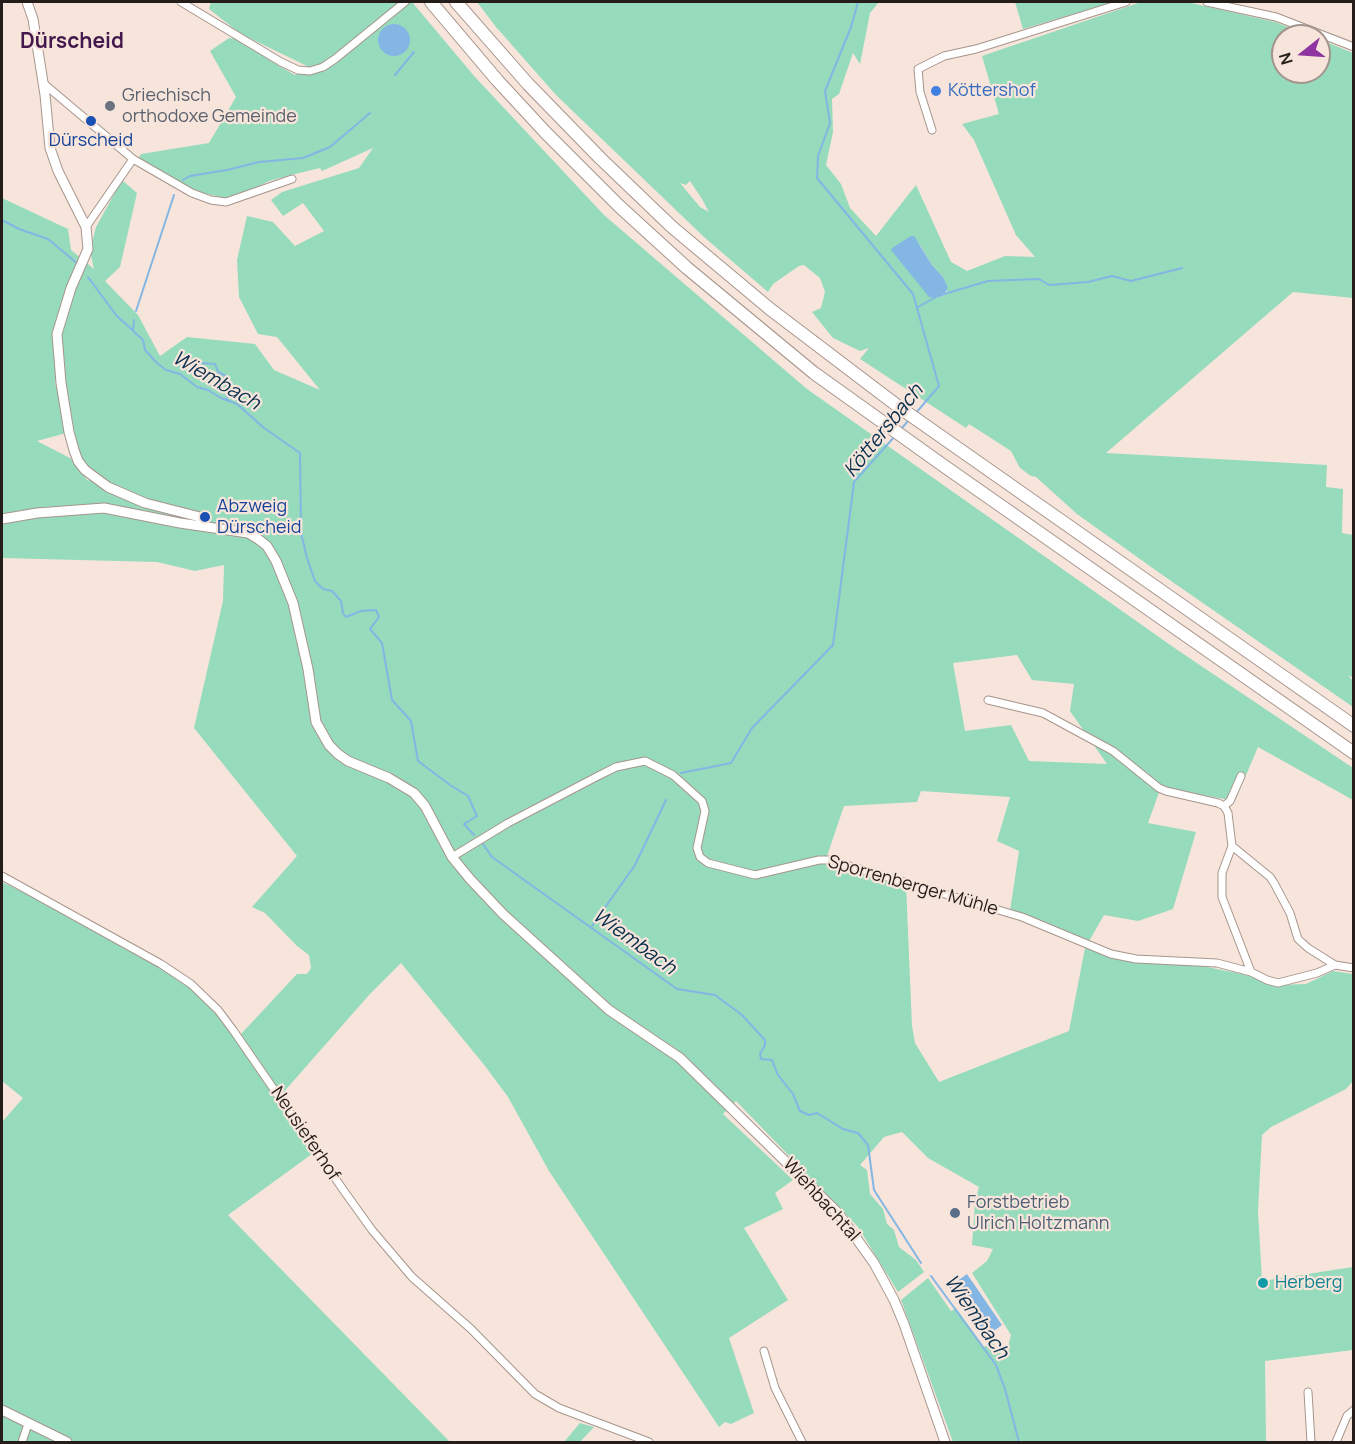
<!DOCTYPE html>
<html>
<head>
<meta charset="utf-8">
<style>
  body { margin:0 }
  #map { position:relative; width:1355px; height:1444px; overflow:hidden; background:#f7e5db; font-family:Manrope,sans-serif }
  canvas { display:block }
  .frame { position:absolute; inset:0; border:3px solid #241d1a; pointer-events:none }
  .north { position:absolute; left:1271px; top:24px; width:60px; height:60px; box-sizing:border-box; background:#f7e5db; border:2px solid #a3958e; border-radius:50%; rotate:253deg; font-size:16px; font-weight:700; line-height:24px; text-align:center; color:#241d1a }
  .north::after { content:''; display:block; margin:auto; width:21px; height:27px; background:#8e35a1; clip-path:polygon(50% 0,100% 100%,50% 72%,0 100%) }
</style>
</head>
<body>
<div id="map">
<canvas width="1355" height="1444"></canvas>
<div class="frame"></div>
<div class="north">N</div>
</div>
<script>
const context = document.querySelector('canvas').getContext('2d');
context.lineJoin = 'round';
function paint(path, color) {
  context.fillStyle = color;
  context.fill(path, 'evenodd');
}
function poly(rows) {
  const path = new Path2D();
  for (const r of rows) {
    if (r.length === 3) {
      path.moveTo(r[0] + r[2], r[1]);
      path.arc(r[0], r[1], r[2], 0, 2 * Math.PI);
      continue;
    }
    path.moveTo(r[0], r[1]);
    for (let i = 2; i < r.length; i += 2) path.lineTo(r[i], r[i + 1]);
  }
  return path;
}
function trace(path, color, width, dash) {
  context.strokeStyle = color;
  context.lineWidth = width;
  context.lineCap = dash ? 'butt' : 'round';
  context.setLineDash(dash || []);
  context.stroke(path);
}
function drawText(font, color, halo, rows, align = 'center') {
  context.font = font + ' Manrope,sans-serif';
  context.lineWidth = 4.5;
  context.setLineDash([]);
  context.textBaseline = 'middle';
  context.strokeStyle = halo;
  context.fillStyle = color;
  for (const [text, x, y, turn = 0] of rows) {
    context.save();
    context.translate(x, y);
    context.rotate((+turn || 0) * Math.PI / 180);
    context.textAlign = isNaN(turn) ? turn : align;
    if (halo) context.strokeText(text, 0, 0);
    context.fillText(text, 0, 0);
    context.restore();
  }
}
paint(poly([
  [211,2,412,2,475,77,604,215,807,389,1176,649,1353,768,1353,800,1258,747,1235,801,1161,787,1148,823,1196,832,1173,909,1138,921,1104,915,1088,943,1010,911,1019,851,997,841,1010,797,921,791,917,802,844,806,827,856,755,872,744,870,705,858,701,855,700,862,756,879,827,862,906,885,912,1026,915,1043,939,1082,1069,1031,1085,948,1135,963,1192,964,1242,974,1280,985,1306,984,1333,971,1353,974,1353,1081,1346,1089,1271,1127,1262,1135,1258,1211,1262,1281,1353,1267,1353,1350,1265,1361,1266,1442,953,1442,901,1300,928,1278,951,1311,956,1308,984,1347,992,1342,1005,1359,1011,1335,972,1273,987,1261,993,1249,972,1245,975,1203,973,1199,977,1194,979,1187,928,1158,902,1132,884,1137,860,1165,867,1170,870,1194,883,1209,887,1224,894,1230,899,1247,916,1260,924,1272,898,1292,858,1227,736,1101,723,1114,793,1180,775,1193,783,1209,744,1228,788,1300,729,1338,754,1413,731,1424,725,1422,719,1427,549,1171,508,1097,485,1066,401,963,369,995,282,1094,241,1034,297,974,307,974,311,968,309,955,297,946,265,913,252,907,297,856,194,728,223,601,224,565,195,571,157,562,2,558,2,198,68,229,71,250,94,269,90,251,96,227,122,180,137,193,120,267,105,281,138,315,160,356,187,337,255,344,274,370,320,390,277,337,258,334,239,297,237,260,247,216,273,222,295,246,324,231,303,203,283,216,271,200,282,192,359,168,373,148,322,171,320,168,291,175,269,181,245,193,226,198,194,191,138,159,141,154,209,143,236,97,210,51,229,38,236,39,279,66,295,75,309,67,241,34,209,9],
  [60,361,65,380,78,450,84,464,93,475,88,481,70,458,37,441,70,432,55,383],
  [1017,655,1032,680,1074,684,1070,711,1107,764,1029,761,1011,725,965,731,953,663],
  [477,2,879,2,870,13,860,64,853,53,839,94,832,99,833,132,826,165,841,184,850,208,876,236,916,185,951,262,967,271,1005,256,1035,257,1016,235,974,140,962,124,999,114,982,56,1141,2,1187,2,1275,22,1311,36,1283,36,1283,72,1319,72,1319,39,1353,53,1353,298,1293,292,1106,453,1327,465,1326,487,1343,489,1342,533,1353,535,1353,678,1348,675,1353,681,1353,707,1161,574,1077,514,1036,477,1031,476,1020,468,1011,451,969,424,966,428,860,359,869,348,860,351,833,338,812,312,821,308,825,292,820,278,804,265,799,266,773,284,768,292,754,280,704,237,556,95,496,27],
  [690,181,702,199,709,212,700,207,680,183,686,185],
  [920,245,932,265,943,277,947,292,943,296,935,298],
  [1015,2,1114,2,1023,29],
  [2,882,73,916,161,964,201,996,233,1032,312,1154,228,1215,450,1442,2,1442,2,1122,23,1098,2,1081],
  [580,1423,594,1427,580,1442,564,1442]
]), '#96dbbc');
paint(poly([
  [394,40,16],
  [911,236,914,236,932,265,943,277,948,288,943,296,935,298,929,297,891,250,892,248],
  [967,1274,1002,1325,985,1337,949,1287]
]), '#84b6e4');
trace(poly([
  [858,2,851,27,825,91,830,123,818,156,817,178,913,294,939,386,915,414],
  [395,75,414,52],
  [183,180,190,176,227,170,259,162,303,158,330,147,370,113],
  [2,220,19,229,48,239,78,264],
  [88,277,116,315,143,340,145,350,157,363,166,370,180,374,197,387,208,390,221,398,237,404,264,428,300,453,301,533,307,558,315,581,323,589,332,591,341,601,343,613,346,617,361,611,376,610,379,617,370,629,382,643,392,700,411,721,418,761,450,785,468,796,477,816,464,824,474,835],
  [944,294,988,281,1039,279,1049,285,1088,282,1112,276,1131,281,1182,268],
  [918,307,936,297],
  [136,311,174,195],
  [133,331,134,320],
  [201,363,215,364,218,372,226,376,227,400],
  [901,429,909,420],
  [681,773,731,763,752,728,833,645,854,482,895,436],
  [483,844,492,857,677,989,715,995,742,1015,765,1040,765,1045,760,1054,761,1059,772,1060,778,1075,793,1094,800,1111,809,1115,817,1113,843,1129,858,1133,868,1145,874,1190,921,1263],
  [592,926,635,865,666,800],
  [931,1276,996,1365,1005,1389,1019,1442]
]), '#84b6e4', 2);
const street = poly([
  [181,2,281,62,298,70,310,71,323,67,335,59,405,2],
  [1207,2,1276,17,1354,47],
  [43,83,133,159,86,227],
  [932,130,920,92,918,69,944,56,976,49,1126,2],
  [133,159,192,193,211,200,226,202,292,179],
  [988,700,1043,713,1113,751,1159,788,1166,791,1218,803,1224,806,1228,813,1232,846,1222,873,1222,897,1251,972],
  [1224,806,1230,801,1241,776],
  [1232,846,1270,877,1274,883,1290,913,1298,939,1308,948,1335,965],
  [452,857,508,823,598,776,616,767,645,761,673,775,702,801,705,811,697,848,700,857,708,863,755,875,819,860,830,860,1022,917,1111,954,1136,959,1217,963,1251,972,1267,980,1278,983,1317,973,1335,965,1354,968],
  [2,876,161,964,191,984,218,1010,233,1030,344,1191,372,1230,412,1277,471,1329,535,1394,559,1408,649,1442],
  [764,1351,775,1388,802,1442],
  [1308,1392,1311,1442],
  [22,1442,28,1424],
  [1336,1442,1347,1416,1354,1410]
]);
const secondary = poly([
  [27,2,33,19,45,95,50,148,58,171,86,227,88,249,71,288,57,334,61,383,69,432,74,450,78,461,85,470,108,487,145,503,200,517,203,526],
  [2,519,37,513,104,508,180,523,248,533,258,539,267,546,276,561,293,603,308,669,316,722,329,745,338,754,348,761,389,778,414,793,425,806,452,857,470,879,503,914,609,1010,680,1058,838,1213,874,1263,894,1300,904,1324,945,1442],
  [2,1410,67,1442]
]);
const highway = poly([
  [431,2,497,80,546,133,619,206,687,268,814,373,944,466,1354,753],
  [456,2,528,84,600,158,672,227,770,309,899,407,1354,726]
]);
trace(street, '#a6958c', 9);
trace(secondary, '#a6958c', 11);
trace(highway, '#a6958c', 14);
trace(street, '#fff', 7);
trace(secondary, '#fff', 9);
trace(highway, '#fff', 12);
for (const [x, y, r, color] of [
  [936,91,6,"#3f7fe0"],
  [110,106,6,"#6b7280"],
  [91,121,6,"#1a4fb4"],
  [205,517,6,"#1a4fb4"],
  [955,1213,6,"#5c6f8a"],
  [1263,1283,6,"#0f9aa8"]
]) {
  const dot = new Path2D();
  dot.arc(x, y, r, 0, 2 * Math.PI);
  context.fillStyle = color;
  context.fill(dot);
  trace(dot, '#f7e5db', 2);
}
drawText('18px', '#366cbe', '#f7e5db', [
  ["Köttershof",948,91]
], 'left');
drawText('18px', '#5b616d', '#f7e5db', [
  ["Griechisch",122,96],
  ["orthodoxe Gemeinde",122,117]
], 'left');
drawText('18px', '#164399', '#f7e5db', [
  ["Dürscheid",91,141],
  ["Abzweig",217,507,"left"],
  ["Dürscheid",217,528,"left"]
]);
drawText('18px', '#241d1a', '#f7e5db', [
  ["Sporrenberger Mühle",913,886,16],
  ["Neusieferhof",305,1134,56],
  ["Wiehbachtal",821,1200,48]
]);
drawText('18px', '#4e5e75', '#f7e5db', [
  ["Forstbetrieb",967,1203],
  ["Ulrich Holtzmann",967,1224]
], 'left');
drawText('18px', '#0d838f', '#f7e5db', [
  ["Herberg",1275,1283]
], 'left');
drawText('italic 20px', '#0a314f', '#f7e5db', [
  ["Wiembach",216,381,30],
  ["Köttersbach",884,431,-51],
  ["Wiembach",634,942,36],
  ["Wiembach",976,1317,55]
]);
drawText('bold 21px', '#43184c', '#f7e5db', [
  ["Dürscheid",72,42]
]);
</script>
</body>
</html>
